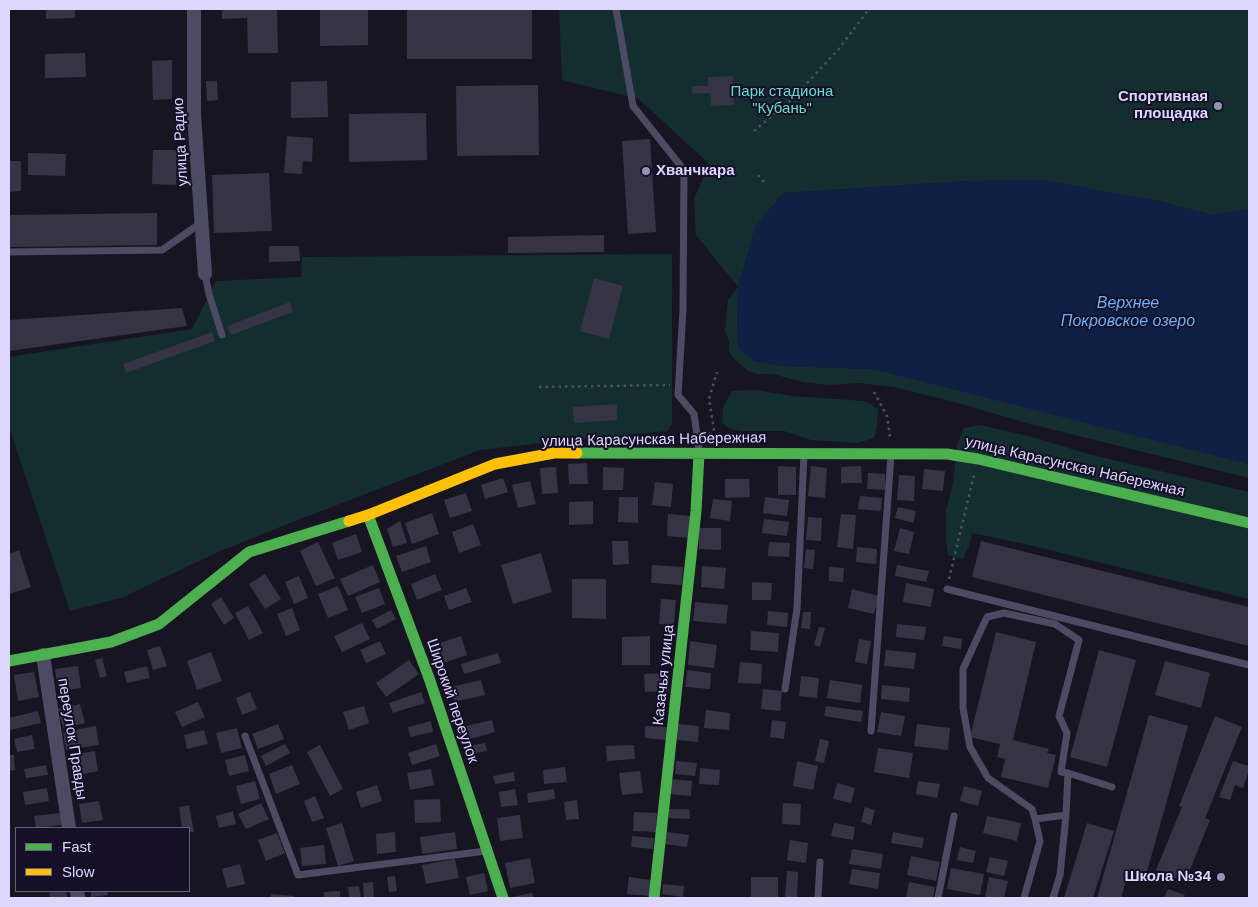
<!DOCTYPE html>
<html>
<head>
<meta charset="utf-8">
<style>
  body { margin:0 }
  #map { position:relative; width:1258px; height:907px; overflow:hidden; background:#181522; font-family:Arial,sans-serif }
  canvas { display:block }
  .frame { position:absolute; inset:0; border:10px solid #ddd7fe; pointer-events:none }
  .legend { position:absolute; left:15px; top:827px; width:175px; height:65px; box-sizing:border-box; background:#151027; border:1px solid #65607d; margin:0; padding:6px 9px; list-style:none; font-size:15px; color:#ddd7fe }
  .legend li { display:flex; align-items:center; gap:10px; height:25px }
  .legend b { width:25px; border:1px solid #65607d }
</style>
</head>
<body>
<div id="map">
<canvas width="1258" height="907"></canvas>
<div class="frame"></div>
<ul class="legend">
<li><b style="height:6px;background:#4caf50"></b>Fast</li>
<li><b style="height:6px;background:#ffc107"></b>Slow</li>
</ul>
</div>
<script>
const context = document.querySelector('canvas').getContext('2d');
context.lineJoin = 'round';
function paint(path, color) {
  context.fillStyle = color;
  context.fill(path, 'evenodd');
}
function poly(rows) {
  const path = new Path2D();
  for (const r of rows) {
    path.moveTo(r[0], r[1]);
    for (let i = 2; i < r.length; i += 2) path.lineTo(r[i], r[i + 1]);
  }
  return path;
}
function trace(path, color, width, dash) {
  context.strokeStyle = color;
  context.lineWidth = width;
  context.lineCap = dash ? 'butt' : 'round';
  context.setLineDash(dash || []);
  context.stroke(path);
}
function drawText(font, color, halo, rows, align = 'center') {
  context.font = font + ' Arial,sans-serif';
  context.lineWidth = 4;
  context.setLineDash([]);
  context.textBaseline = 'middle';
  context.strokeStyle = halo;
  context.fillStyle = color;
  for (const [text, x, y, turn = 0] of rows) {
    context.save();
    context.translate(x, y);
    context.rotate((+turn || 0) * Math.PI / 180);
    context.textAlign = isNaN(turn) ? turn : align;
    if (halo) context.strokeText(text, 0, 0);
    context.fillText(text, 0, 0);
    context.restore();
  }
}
paint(poly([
  [559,9,1249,9,1249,209,1212,215,1159,201,967,181,784,193,756,225,738,287,737,331,739,349,755,361,783,366,872,369,940,385,1249,464,1249,478,1030,424,951,401,893,387,858,383,830,385,802,382,773,374,757,374,748,371,735,360,729,351,729,341,725,331,728,300,738,287,696,235,694,199,709,164,639,99,562,80],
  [672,254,672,424,667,431,542,443,480,450,285,525,218,552,121,598,70,611,9,427,9,357,192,329,216,281,301,277,302,257],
  [755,390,792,396,864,401,878,409,877,426,874,438,858,443,811,440,784,431,742,431,731,429,722,423,723,407,732,391],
  [980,425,1032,437,1092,455,1249,492,1249,599,1029,545,972,533,969,546,963,559,948,555,946,541,946,511,953,483,957,445,964,428]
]), '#142d2f');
paint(poly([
  [1043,180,1159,201,1212,215,1249,209,1249,464,872,369,783,366,755,361,739,349,737,331,738,287,756,225,784,193,967,181]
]), '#0f2045');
paint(poly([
  [46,9,75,9,75,18,46,19],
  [222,9,277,9,278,53,248,53,247,18,222,19],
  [320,9,368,9,368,45,320,46],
  [407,9,532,9,532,59,407,59],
  [85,53,86,77,45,78,45,54],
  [172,60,172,99,153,100,152,61],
  [733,76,734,105,711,106,710,93,692,94,692,86,708,86,708,77],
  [206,81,217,81,218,100,207,101],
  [327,81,328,117,291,118,291,82],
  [538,85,539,155,457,156,456,86],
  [426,113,427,160,349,162,349,114],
  [287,136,313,138,312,162,303,161,302,174,284,173],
  [650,139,656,232,628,234,622,141],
  [153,150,177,150,176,185,152,184],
  [28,153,66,154,65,176,28,175],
  [9,161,21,161,21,191,9,192],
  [269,173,272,231,214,233,212,175],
  [157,213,157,245,9,247,9,215],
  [604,235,604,252,508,253,508,237],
  [269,246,299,246,300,261,269,262],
  [594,278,623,286,609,339,580,331],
  [290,302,293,312,231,335,227,326],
  [182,308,187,326,9,351,9,320],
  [212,332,215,341,126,373,123,364],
  [617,404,617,420,574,423,573,407],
  [587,463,588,484,569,484,568,464],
  [778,466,796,467,796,495,778,495],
  [811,466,827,468,825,498,808,496],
  [861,466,862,483,841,483,841,467],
  [556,467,558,493,542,494,540,468],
  [603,467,624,468,623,490,603,490],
  [924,469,945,471,943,491,922,489],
  [868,473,885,474,885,490,867,489],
  [899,475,915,476,914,501,897,500],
  [503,478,508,492,485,499,481,485],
  [725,479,749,479,750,497,725,498],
  [530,481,536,504,518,508,512,485],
  [655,482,673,484,671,507,652,505],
  [466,493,472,511,450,518,444,500],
  [860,496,882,498,881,511,858,509],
  [619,497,638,497,638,523,618,522],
  [765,497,789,500,787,516,763,513],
  [713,499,732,501,730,521,710,518],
  [593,501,593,524,569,525,569,502],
  [898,507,916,511,913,523,895,518],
  [432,513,439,534,412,544,405,523],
  [668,514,690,516,689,538,667,536],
  [841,514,856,515,853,549,837,547],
  [808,517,822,518,821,541,806,540],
  [764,519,789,522,787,536,762,533],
  [400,521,407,543,393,547,387,529],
  [473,524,481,545,459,553,452,532],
  [699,528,721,528,721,550,699,549],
  [900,528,914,532,909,554,894,551],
  [356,534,362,552,338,560,332,543],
  [612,541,628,541,629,564,613,565],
  [981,541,1249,607,1249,646,972,577],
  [318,542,335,578,316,586,300,551],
  [769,542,790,543,789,557,768,556],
  [426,546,431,562,402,572,396,556],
  [857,547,877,549,876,564,856,562],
  [806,549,815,550,813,569,804,568],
  [19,550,31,587,9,594,9,554],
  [541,553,552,592,513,604,501,565],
  [373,565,380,582,348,596,340,579],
  [652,565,683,567,682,585,651,583],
  [897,565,929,571,926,582,895,576],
  [702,566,726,568,724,589,701,587],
  [829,567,844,568,843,582,829,581],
  [265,574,281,599,265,609,249,584],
  [435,574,442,590,417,600,411,584],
  [299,576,308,598,294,604,285,582],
  [572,579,606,579,606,619,572,618],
  [752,582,772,583,771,600,752,600],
  [906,583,934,589,931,607,903,602],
  [338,586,348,610,328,618,318,594],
  [379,588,385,604,362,613,355,597],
  [466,588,472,602,449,610,444,596],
  [852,589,879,596,874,614,848,608],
  [221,597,234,618,224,625,211,604],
  [661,599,676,600,674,625,659,624],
  [695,602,728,605,726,624,693,621],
  [248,606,263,633,249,640,235,613],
  [292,608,300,630,286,636,277,614],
  [391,610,396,619,377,629,372,620],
  [768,611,788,613,787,627,767,625],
  [803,612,811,612,810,629,801,628],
  [362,623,370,639,342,652,334,636],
  [897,624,926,627,924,640,896,637],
  [819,627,825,628,820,647,814,645],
  [751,631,779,633,778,652,750,650],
  [996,632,1036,642,1013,740,1049,749,1047,753,1056,755,1048,788,1001,777,1005,759,997,757,1000,744,970,737],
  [461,636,467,655,441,664,434,645],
  [650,636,650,665,622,665,622,637],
  [944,636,962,639,961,649,942,646],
  [859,639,871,641,867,664,855,662],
  [380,641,386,654,366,663,360,650],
  [690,641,717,645,714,668,688,665],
  [160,646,167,666,153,670,147,650],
  [886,650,916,653,914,669,884,666],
  [1099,650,1136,660,1107,767,1070,757],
  [211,652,222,681,197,690,187,661],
  [498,653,501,663,464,674,461,664],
  [102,658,107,676,100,678,95,660],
  [409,660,419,674,386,697,376,683],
  [1165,661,1210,673,1201,708,1155,695],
  [740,662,762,664,761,684,738,683],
  [78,666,81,688,58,691,55,669],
  [147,666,150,678,127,683,124,672],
  [687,670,711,673,710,689,685,687],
  [34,672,39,697,18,701,14,675],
  [668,673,669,691,645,692,644,674],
  [801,676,819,678,817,698,799,696],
  [481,680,485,695,454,702,451,687],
  [830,680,862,685,860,703,827,698],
  [882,685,910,688,909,702,881,699],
  [763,689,782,691,780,711,761,709],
  [250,692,257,709,242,715,236,698],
  [421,692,425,703,393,713,389,703],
  [198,702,205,717,182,727,175,712],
  [80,704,85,723,63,728,58,709],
  [364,706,369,723,349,730,343,712],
  [826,706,863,711,861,722,824,716],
  [706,710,730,713,729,730,704,728],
  [38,711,41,723,10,730,9,718],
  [881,712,905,716,901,736,877,732],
  [1149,715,1188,726,1146,875,1129,870,1121,898,1097,898],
  [1215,716,1242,727,1205,818,1210,820,1185,882,1156,870,1182,807,1179,806],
  [492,720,495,732,470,739,466,726],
  [772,720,786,722,784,739,770,737],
  [431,721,433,732,410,737,408,727],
  [278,724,284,739,258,749,252,734],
  [678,724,699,726,698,742,677,740],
  [917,724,950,728,948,750,914,746],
  [96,726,99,745,66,750,63,732],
  [645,726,668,727,667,740,645,738],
  [237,728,242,748,221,753,216,733],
  [204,730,208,744,187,749,184,735],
  [32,735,35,749,17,752,14,739],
  [820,739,829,741,824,763,815,761],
  [485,743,487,751,470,754,469,746],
  [285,744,290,753,266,766,261,756],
  [436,744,440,756,412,765,408,753],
  [320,745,343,789,330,796,307,752],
  [634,745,635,759,607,761,606,746],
  [878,748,913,753,909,778,874,772],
  [95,751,98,771,74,776,71,755],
  [9,755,14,755,15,770,9,771],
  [245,755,249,771,229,776,225,760],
  [676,761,697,763,695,776,675,774],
  [797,761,818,766,813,790,793,786],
  [1233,761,1249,766,1249,770,1243,788,1235,785,1230,800,1219,797],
  [46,765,48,775,26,778,24,769],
  [292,765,300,784,276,794,269,774],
  [565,767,567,782,544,784,543,770],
  [700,768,720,770,719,785,699,784],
  [431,769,434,785,410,790,407,773],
  [640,771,643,793,622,795,619,773],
  [514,772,515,781,495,784,493,776],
  [671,779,692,781,691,796,669,794],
  [255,781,260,799,241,804,236,786],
  [918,781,940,784,937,798,916,794],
  [837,783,855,788,851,803,833,799],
  [377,785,382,801,361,808,356,792],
  [964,786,982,791,978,806,960,801],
  [47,788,49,801,25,805,23,792],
  [515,789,518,805,501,807,499,792],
  [554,789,555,799,528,803,527,793],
  [315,796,324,818,312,822,304,801],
  [440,799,441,822,415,823,414,800],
  [577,800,579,819,566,820,564,802],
  [99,801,103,820,82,823,79,804],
  [261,803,269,819,246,829,238,814],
  [783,803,801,804,800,825,782,824],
  [189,805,194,832,189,832,189,828,182,828,179,807],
  [865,807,875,810,871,825,861,822],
  [669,809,689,809,690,819,669,818],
  [233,811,236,824,219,828,216,816],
  [634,812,657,813,656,832,633,831],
  [60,813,62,825,36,828,34,816],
  [520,815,523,838,500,841,497,818],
  [987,816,1021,823,1017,841,983,833],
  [342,823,354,861,338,866,326,828],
  [834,823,855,827,853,840,831,836],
  [1087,823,1114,831,1093,898,1064,898],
  [395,832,396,852,377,854,376,834],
  [455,832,457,849,422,854,420,837],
  [667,832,689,835,687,847,665,844],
  [893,832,924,838,922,848,891,843],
  [277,833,285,853,266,861,258,840],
  [632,836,654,838,653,849,631,847],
  [790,840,808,843,806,863,787,860],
  [324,845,326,864,302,866,300,848],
  [960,847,976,851,973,863,957,860],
  [852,849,883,854,881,869,849,864],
  [911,856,940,862,936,881,907,875],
  [990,857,1008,861,1004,876,986,872],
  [530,858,535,883,510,888,505,863],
  [455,859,459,878,426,884,422,865],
  [240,864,245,884,227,888,222,869],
  [951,868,984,874,980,895,947,889],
  [852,869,880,873,878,889,849,884],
  [787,871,798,872,797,898,785,898],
  [484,873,488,891,470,895,466,877],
  [395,876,397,891,389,892,387,877],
  [629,877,651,880,649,896,627,894],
  [751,877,778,877,778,898,751,898],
  [989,877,1008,881,1004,898,985,898],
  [373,882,374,898,364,898,363,883],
  [909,882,935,887,933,898,906,898],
  [663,884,684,886,683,897,662,894],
  [359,886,361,898,349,898,348,887],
  [1168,889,1185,895,1183,898,1164,898],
  [49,891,66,891,67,898,50,898],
  [91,891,107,891,108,895,91,897],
  [340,891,340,898,324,898,324,892],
  [532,893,534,898,512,898,512,897],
  [271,894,294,896,293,898,271,898]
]), '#363344');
trace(poly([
  [754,131,792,99,838,50,869,9],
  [758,175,764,182],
  [539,387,670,385],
  [874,392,887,416,890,437],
  [715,437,709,399,717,372],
  [949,579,974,475]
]), '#485362', 2.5, [2.5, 4]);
trace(poly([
  [616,9,633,106,684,170,683,310,678,395,694,414,699,450],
  [9,252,162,250,201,223],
  [205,274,209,294,222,335],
  [947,589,1249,665],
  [785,689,797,609,804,454],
  [871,731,891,456],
  [245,736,298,875,486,851],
  [1035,819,1066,815],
  [818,898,820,862],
  [938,898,954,816],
  [1024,898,1040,841,1035,819,1032,809,988,778,970,747,963,708,963,669,987,617,1004,613,1055,624,1079,640,1059,716,1067,733,1061,772,1068,773],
  [1053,898,1060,875,1066,815,1068,773,1112,787]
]), '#4d4b63', 7);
trace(poly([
  [194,9,194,114,205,274],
  [43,655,69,828],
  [77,891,78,898]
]), '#4d4b63', 14);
trace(poly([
  [577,453,947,454,978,459,1249,523],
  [368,515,429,678,503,898],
  [9,661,111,642,159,624,249,552,349,521],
  [654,898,696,511,699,454]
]), '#4caf50', 11);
trace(poly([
  [349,521,368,515,495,464,554,453,577,453]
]), '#ffc107', 11);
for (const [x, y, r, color] of [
  [1218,106,5,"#9893b1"],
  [646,171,5,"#9893b1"],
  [1221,877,5,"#9893b1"]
]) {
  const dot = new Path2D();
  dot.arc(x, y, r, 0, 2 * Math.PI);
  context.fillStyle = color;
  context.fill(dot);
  trace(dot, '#151027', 2);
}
drawText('15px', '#64ddc4', '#151027', [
  ["Парк стадиона",782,92],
  ["\"Кубань\"",782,109]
]);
drawText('bold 15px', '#ddd7fe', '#151027', [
  ["Спортивная",1208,97],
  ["площадка",1208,114],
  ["Хванчкара",656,171,"left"],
  ["Школа №34",1211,877]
], 'right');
drawText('15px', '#ddd7fe', '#151027', [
  ["улица Радио",181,142,-93],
  ["улица Карасунская Набережная",654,440,-1],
  ["улица Карасунская Набережная",1075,467,13],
  ["Казачья улица",664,675,-84],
  ["Широкий переулок",452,701,71],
  ["переулок Правды",72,739,81]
]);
drawText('italic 16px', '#68b1fb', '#151027', [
  ["Верхнее",1128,304],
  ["Покровское озеро",1128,322]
]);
</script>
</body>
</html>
